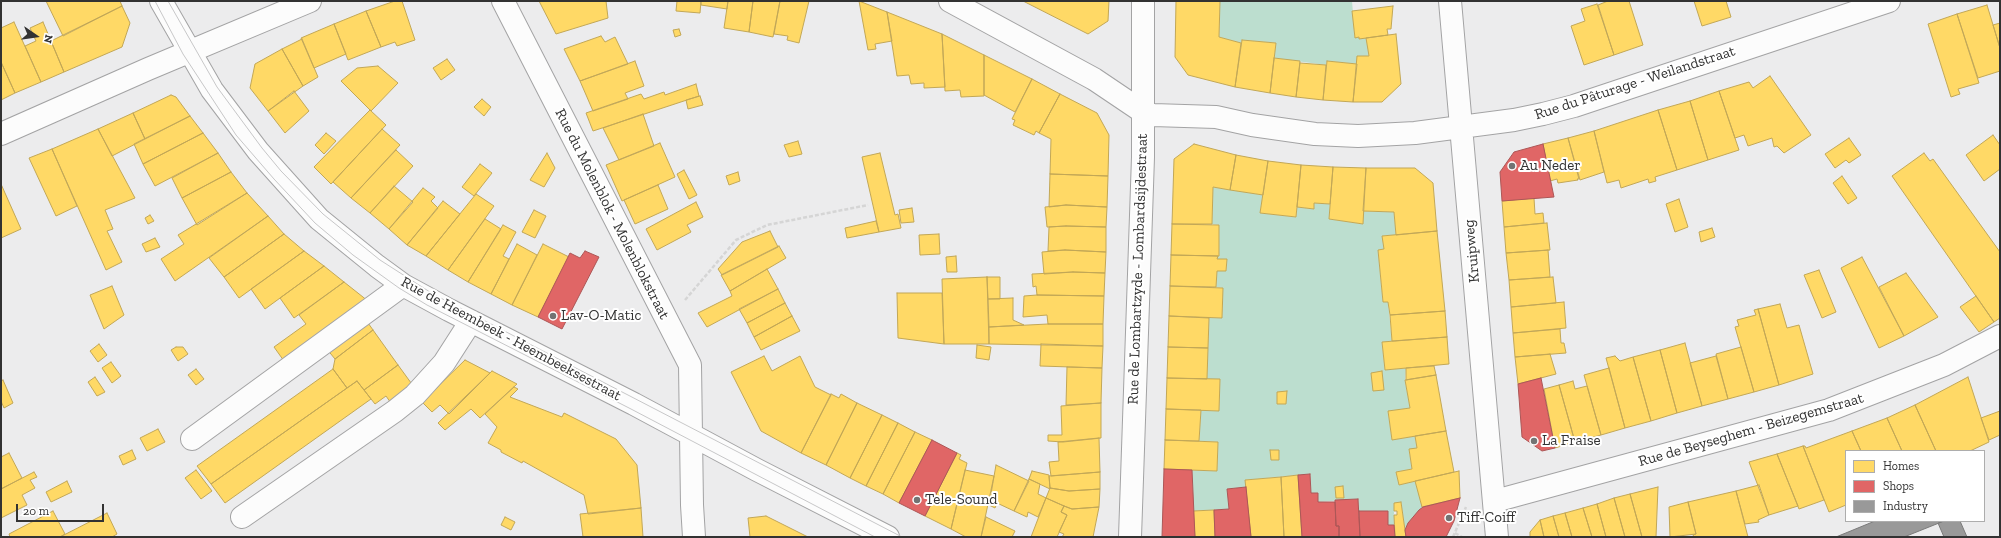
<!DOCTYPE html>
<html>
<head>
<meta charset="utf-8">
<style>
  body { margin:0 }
  #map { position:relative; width:2001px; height:538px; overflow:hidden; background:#ececed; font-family:"Zilla Slab",serif }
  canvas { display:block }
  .frame { position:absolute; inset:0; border:2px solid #323232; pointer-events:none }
  .legend { position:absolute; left:1845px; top:450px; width:140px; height:72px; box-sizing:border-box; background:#fff; border:1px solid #adadad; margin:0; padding:5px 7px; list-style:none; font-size:12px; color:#323232 }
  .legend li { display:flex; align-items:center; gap:8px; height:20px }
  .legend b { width:20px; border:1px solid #adadad }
  .north { position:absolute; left:16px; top:16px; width:40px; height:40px; -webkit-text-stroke:3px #fff; paint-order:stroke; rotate:103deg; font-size:11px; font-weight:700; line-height:16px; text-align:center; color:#323232 }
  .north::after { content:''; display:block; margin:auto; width:14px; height:18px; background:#323232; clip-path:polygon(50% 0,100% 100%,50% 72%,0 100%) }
  .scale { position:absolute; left:16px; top:504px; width:88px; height:18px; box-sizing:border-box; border:2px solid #323232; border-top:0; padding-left:5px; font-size:12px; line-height:14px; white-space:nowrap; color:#323232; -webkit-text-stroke:3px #fff; paint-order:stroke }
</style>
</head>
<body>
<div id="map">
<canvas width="2001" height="538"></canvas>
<div class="frame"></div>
<ul class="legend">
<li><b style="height:11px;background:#ffd966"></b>Homes</li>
<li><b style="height:11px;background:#e06666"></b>Shops</li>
<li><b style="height:11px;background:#999"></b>Industry</li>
</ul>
<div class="north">N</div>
<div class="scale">20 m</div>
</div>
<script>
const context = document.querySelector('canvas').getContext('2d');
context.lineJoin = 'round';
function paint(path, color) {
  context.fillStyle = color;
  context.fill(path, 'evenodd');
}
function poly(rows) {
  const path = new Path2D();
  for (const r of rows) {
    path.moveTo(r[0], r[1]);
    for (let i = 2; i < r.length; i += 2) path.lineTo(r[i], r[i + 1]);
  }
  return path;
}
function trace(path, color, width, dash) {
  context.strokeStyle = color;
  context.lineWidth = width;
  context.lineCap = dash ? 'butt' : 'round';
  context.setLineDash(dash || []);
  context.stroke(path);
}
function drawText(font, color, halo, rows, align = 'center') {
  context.font = font + ' "Zilla Slab",serif';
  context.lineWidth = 4;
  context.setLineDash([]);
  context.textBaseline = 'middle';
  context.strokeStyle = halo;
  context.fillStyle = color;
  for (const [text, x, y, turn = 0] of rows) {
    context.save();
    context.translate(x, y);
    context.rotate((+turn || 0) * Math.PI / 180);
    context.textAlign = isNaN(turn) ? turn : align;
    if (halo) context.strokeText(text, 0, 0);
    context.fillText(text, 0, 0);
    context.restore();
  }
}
paint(poly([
  [1220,1,1352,1,1355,37,1366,38,1369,56,1357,56,1357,64,1327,61,1326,65,1274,58,1276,43,1242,40,1241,43,1219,37],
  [1213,187,1263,195,1260,213,1296,217,1297,207,1314,209,1314,203,1330,204,1329,219,1363,224,1363,211,1394,212,1396,235,1383,236,1384,249,1378,250,1383,302,1388,302,1392,341,1382,343,1385,370,1406,368,1405,381,1410,408,1388,412,1392,440,1415,436,1417,448,1409,450,1412,469,1396,472,1399,485,1415,481,1423,507,1409,523,1405,530,1401,502,1394,504,1394,525,1388,525,1388,511,1359,511,1358,499,1318,502,1318,493,1311,493,1310,474,1246,480,1246,487,1227,489,1229,509,1193,511,1192,470,1217,471,1218,442,1199,441,1201,410,1219,411,1220,380,1207,379,1209,318,1222,318,1223,288,1216,287,1217,271,1226,271,1227,259,1217,259,1219,225,1212,224]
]), '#bcdecf');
const homes = poly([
  [46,1,120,1,122,6,63,36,46,1],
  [395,1,402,1,415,40,397,46,395,42,381,47,366,11,395,1],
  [539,1,606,1,608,18,556,34,539,1],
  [677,1,701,1,700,13,676,11,677,1],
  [701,1,728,1,727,9,701,5,701,1],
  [728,1,753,1,749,32,724,28,728,1],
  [753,1,780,1,773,37,749,32,753,1],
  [780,1,809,1,799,43,787,40,788,36,774,34,780,1],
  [859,1,887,12,892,41,875,44,876,49,868,50,859,1],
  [1023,1,1109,1,1108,21,1088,34,1023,1],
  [1176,1,1220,1,1219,37,1241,43,1235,87,1188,75,1175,57,1176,1],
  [1608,1,1629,1,1643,45,1614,55,1598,5,1608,1],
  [1694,1,1726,1,1731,17,1702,26,1694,1],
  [1597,4,1614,55,1584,65,1571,26,1585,21,1581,9,1597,4],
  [1987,5,2000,48,2000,71,1978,78,1957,14,1987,5],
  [122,6,130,23,122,47,64,72,51,41,122,6],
  [1393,6,1391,29,1387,29,1388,35,1359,39,1359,37,1355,38,1352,11,1393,6],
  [366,11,381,47,348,60,334,24,366,11],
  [887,12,942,34,945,87,924,88,924,83,911,84,909,75,897,76,887,12],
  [1957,14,1979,83,1958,89,1960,94,1951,97,1928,24,1957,14],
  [14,22,41,82,15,93,1,62,1,28,14,22],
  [43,22,64,72,41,82,25,46,36,41,30,28,43,22],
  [2000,23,2000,48,1993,25,2000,23],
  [334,24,346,54,314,68,301,38,334,24],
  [679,29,681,35,675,37,673,30,679,29],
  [942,34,984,55,984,96,961,97,960,90,945,91,942,34],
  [1396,34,1401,84,1382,102,1353,102,1357,56,1369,56,1366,38,1396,34],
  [601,36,605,42,615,37,628,64,580,81,564,49,601,36],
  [302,39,318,77,303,86,282,49,302,39],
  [1242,40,1276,43,1270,93,1235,87,1242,40],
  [282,49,303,86,268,111,250,88,255,64,282,49],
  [984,55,1032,79,1015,112,984,95,984,55],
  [1274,58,1300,61,1296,97,1270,93,1274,58],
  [447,59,455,70,441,80,433,68,447,59],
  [635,61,644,86,625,93,628,99,593,111,580,81,635,61],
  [1327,61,1357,64,1353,102,1323,100,1327,61],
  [1,62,15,93,1,100,1,62],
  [1300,63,1326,65,1323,100,1296,97,1300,63],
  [378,66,398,83,371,111,341,81,357,68,378,66],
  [1770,76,1811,135,1784,153,1777,146,1774,147,1772,138,1748,146,1744,135,1735,138,1719,91,1749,82,1753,88,1770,76],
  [1032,79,1060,94,1039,133,1036,131,1034,135,1013,125,1015,120,1012,119,1032,79],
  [696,84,699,96,593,131,586,113,641,94,644,99,664,92,665,95,696,84],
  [294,91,309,111,285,133,268,111,294,91],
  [1719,91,1739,150,1708,160,1690,101,1719,91],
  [1060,94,1097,113,1109,135,1108,176,1050,174,1051,139,1039,133,1060,94],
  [171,95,176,97,190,116,145,139,133,113,171,95],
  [700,96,703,105,688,109,686,100,700,96],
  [482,99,491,107,484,116,474,107,482,99],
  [1690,101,1708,160,1677,170,1658,110,1690,101],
  [370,110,386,125,331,184,314,167,370,110],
  [1658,110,1677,170,1655,177,1656,181,1649,183,1648,179,1621,188,1619,180,1607,183,1594,131,1658,110],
  [133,113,145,139,112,156,98,129,133,113],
  [643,114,654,146,619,160,603,128,643,114],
  [190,116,203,133,143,164,134,144,190,116],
  [98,129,135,198,105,210,113,229,107,231,122,262,106,270,52,149,98,129],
  [382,129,400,145,351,198,333,182,382,129],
  [1594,131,1604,172,1580,180,1568,138,1594,131],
  [203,133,218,153,155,186,143,164,203,133],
  [326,133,336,141,324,154,315,145,326,133],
  [1993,135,2000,145,2000,169,1984,181,1966,155,1993,135],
  [1568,138,1579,179,1577,179,1578,180,1558,183,1557,179,1550,181,1543,144,1568,138],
  [1849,138,1861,155,1849,163,1846,160,1835,168,1825,154,1849,138],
  [798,141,802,154,789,157,784,145,798,141],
  [660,143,675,177,622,201,606,165,660,143],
  [1194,144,1236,155,1230,190,1213,187,1212,224,1172,224,1174,159,1194,144],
  [52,149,77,206,56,216,29,158,52,149],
  [396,150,413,166,370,213,351,198,396,150],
  [218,153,231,172,182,198,172,178,218,153],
  [547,153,555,168,544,187,530,180,547,153],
  [880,153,895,215,898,214,901,228,879,232,862,157,880,153],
  [1924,153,1930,161,1933,159,2000,252,2000,318,1994,322,1892,176,1924,153],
  [1236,155,1268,161,1263,195,1230,190,1236,155],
  [1268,161,1301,165,1296,217,1260,213,1268,161],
  [480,164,492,173,474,196,462,187,480,164],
  [1301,165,1333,167,1330,204,1314,203,1314,209,1297,207,1301,165],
  [1333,167,1366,168,1363,224,1329,219,1333,167],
  [1366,168,1415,168,1433,183,1437,231,1396,235,1394,212,1363,211,1366,168],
  [684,170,697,195,689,199,677,174,684,170],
  [231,172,247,193,197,225,182,198,231,172],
  [738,172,740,181,729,185,726,176,738,172],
  [1050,174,1108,176,1107,207,1066,205,1049,207,1050,174],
  [1842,176,1857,198,1848,204,1833,183,1842,176],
  [1,184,21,229,1,238,1,184],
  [658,185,668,209,635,224,624,200,658,185],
  [394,186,413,202,389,229,370,213,394,186],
  [423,188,435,197,431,201,438,208,407,245,389,229,423,188],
  [247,193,268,216,175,281,161,259,184,244,178,235,247,193],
  [476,194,494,206,448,270,426,256,476,194],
  [1534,198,1535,214,1543,213,1544,223,1504,227,1502,201,1534,198],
  [1679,199,1688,227,1675,232,1666,204,1679,199],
  [443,201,460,214,426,256,407,245,443,201],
  [696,202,703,217,687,225,691,232,657,250,646,229,696,202],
  [1066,205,1107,207,1106,227,1066,226,1047,227,1045,207,1066,205],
  [912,208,914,222,901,223,899,210,912,208],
  [534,210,546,216,535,238,522,232,534,210],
  [150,215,154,221,148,224,145,218,150,215],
  [268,216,284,234,224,277,209,258,268,216],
  [485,219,501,229,468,282,448,270,485,219],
  [876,221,879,232,847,238,845,228,876,221],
  [1547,223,1550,250,1506,253,1504,227,1547,223],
  [1172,224,1219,225,1219,256,1171,255,1172,224],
  [503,225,516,232,503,256,509,259,491,294,468,282,503,225],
  [1066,226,1106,227,1106,252,1065,250,1048,251,1049,227,1066,226],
  [1712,228,1715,237,1701,242,1699,232,1712,228],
  [770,231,778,247,722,275,718,269,742,242,770,231],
  [1437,231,1445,311,1390,315,1388,302,1383,302,1378,250,1384,249,1382,236,1437,231],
  [284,234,304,251,239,298,224,277,284,234],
  [939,234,940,254,920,255,919,235,939,234],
  [155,238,160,247,146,252,142,244,155,238],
  [517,244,537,255,512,305,491,294,517,244],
  [543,244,569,257,538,317,512,305,543,244],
  [779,246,786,258,730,291,721,275,779,246],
  [1065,250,1106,252,1105,273,1073,272,1044,274,1042,252,1065,250],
  [1548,250,1550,277,1509,280,1506,253,1548,250],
  [304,251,324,266,265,309,251,289,304,251],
  [1171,255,1218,256,1217,259,1227,259,1226,271,1217,271,1216,287,1170,286,1171,255],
  [956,256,957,272,947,272,946,257,956,256],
  [1862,257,1904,336,1879,348,1841,268,1862,257],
  [324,266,344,282,294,318,280,298,324,266],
  [767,269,778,289,707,327,698,313,732,296,730,291,767,269],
  [1819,270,1836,312,1822,318,1804,275,1819,270],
  [1073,272,1105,273,1104,296,1037,295,1036,286,1033,287,1032,274,1073,272],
  [1906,273,1938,317,1904,336,1879,287,1906,273],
  [987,277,989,344,944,344,942,279,987,277],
  [987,277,1000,277,1000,299,988,299,987,277],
  [1553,277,1556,303,1511,307,1509,280,1553,277],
  [344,282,368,301,284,361,274,347,306,324,299,315,344,282],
  [112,286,124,315,104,329,90,295,112,286],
  [1170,286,1223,288,1222,318,1169,316,1170,286],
  [778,289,785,303,747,323,739,309,778,289],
  [897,293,942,293,944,344,898,338,897,293],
  [1037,295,1104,296,1103,324,1048,324,1047,315,1023,317,1024,296,1037,295],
  [1976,296,1994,322,1979,332,1960,307,1976,296],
  [1013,298,1013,320,1024,325,989,327,988,299,1013,298],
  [1564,302,1566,328,1513,333,1511,307,1564,302],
  [785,303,792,316,754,337,747,323,785,303],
  [1780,304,1787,328,1799,325,1813,374,1779,385,1758,309,1780,304],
  [1758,309,1779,385,1754,392,1735,327,1739,326,1737,320,1756,315,1754,310,1758,309],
  [1445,311,1447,337,1392,341,1390,315,1445,311],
  [792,316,800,331,761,350,754,337,792,316],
  [1169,316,1209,318,1208,348,1168,347,1169,316],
  [366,320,373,330,335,359,326,348,366,320],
  [1048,324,1103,324,1103,346,989,344,989,327,1048,324],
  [1560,329,1561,343,1564,343,1566,353,1515,357,1513,333,1560,329],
  [373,330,398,365,364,390,357,381,347,388,333,369,335,359,373,330],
  [1447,337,1449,364,1385,370,1382,342,1447,337],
  [1685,343,1702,406,1677,413,1660,350,1685,343],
  [99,344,107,355,98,362,90,351,99,344],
  [1041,344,1103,346,1102,368,1040,366,1041,344],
  [977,345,991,347,989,360,976,358,977,345],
  [176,347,183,347,188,354,178,361,171,350,176,347],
  [1168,347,1208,348,1207,379,1167,378,1168,347],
  [1741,347,1754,392,1728,399,1716,354,1741,347],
  [1660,350,1677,413,1651,421,1633,357,1660,350],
  [1550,354,1556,374,1518,384,1515,357,1550,354],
  [764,356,772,371,800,356,815,387,831,395,801,453,761,431,731,372,764,356],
  [1615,356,1620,361,1633,357,1651,421,1625,428,1606,358,1615,356],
  [1716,356,1728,399,1702,406,1690,363,1716,356],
  [465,360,490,373,449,414,440,405,432,412,422,402,465,360],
  [111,362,121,376,112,383,102,368,111,362],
  [398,365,414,387,393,406,386,396,375,404,364,390,398,365],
  [1434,366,1436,375,1406,380,1406,368,1434,366],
  [1067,367,1102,368,1101,403,1066,405,1067,367],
  [1609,368,1625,428,1601,435,1584,375,1609,368],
  [196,369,204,379,196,385,188,375,196,369],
  [333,369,347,388,211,484,197,466,333,369],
  [492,371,517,384,480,418,471,409,445,430,438,423,492,371],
  [1382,371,1384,390,1373,391,1371,373,1382,371],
  [1436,375,1446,431,1392,440,1388,411,1410,408,1405,380,1436,375],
  [95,377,105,392,97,396,88,382,95,377],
  [1968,377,1989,442,1970,451,1936,451,1915,405,1968,377],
  [1167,378,1220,379,1219,411,1166,409,1167,378],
  [3,380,13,403,4,408,1,401,1,381,3,380],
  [357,381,371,399,225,503,211,484,357,381],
  [1573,381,1575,389,1587,386,1601,435,1575,442,1559,385,1573,381],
  [1559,385,1575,442,1555,448,1544,389,1559,385],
  [514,387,518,389,510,397,562,417,564,413,616,439,637,465,641,508,588,514,584,495,523,461,522,463,501,452,501,450,488,443,497,427,485,414,514,387],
  [1287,391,1286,404,1277,404,1277,392,1287,391],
  [831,394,839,398,841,394,857,403,826,465,801,453,831,394],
  [857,403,882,415,850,478,826,465,857,403],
  [1101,403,1101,438,1063,442,1048,441,1048,435,1062,435,1061,406,1101,403],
  [1915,405,1936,451,1902,451,1887,418,1915,405],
  [1166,409,1201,410,1199,441,1165,440,1166,409],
  [2000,411,2000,435,1989,440,1981,418,2000,411],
  [882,415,898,423,866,486,850,478,882,415],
  [1887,418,1902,451,1861,451,1852,431,1887,418],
  [898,423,915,432,883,494,866,486,898,423],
  [158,429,165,442,147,451,140,438,158,429],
  [1446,431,1454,472,1399,485,1396,472,1412,469,1409,449,1417,448,1415,436,1446,431],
  [1852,431,1861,451,1846,451,1846,505,1829,512,1803,446,1805,446,1806,448,1852,431],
  [915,432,932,440,899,503,883,494,915,432],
  [1099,438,1100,472,1051,476,1049,462,1059,461,1058,442,1099,438],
  [1165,440,1218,442,1217,471,1164,469,1165,440],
  [1803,446,1824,500,1799,509,1777,454,1803,446],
  [132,450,136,459,123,465,119,456,132,450],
  [1270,450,1279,450,1279,460,1271,460,1270,450],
  [9,453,22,478,1,489,1,457,9,453],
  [957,453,961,455,959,459,967,463,951,529,925,516,957,453],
  [1777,454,1798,506,1769,515,1749,462,1777,454],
  [996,465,1029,481,1014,511,997,503,995,508,989,505,996,465],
  [196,470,212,491,201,499,185,478,196,470],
  [965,470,994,476,981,537,966,537,951,529,965,470],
  [1032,471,1049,475,1050,489,1029,479,1032,471],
  [1459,471,1460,498,1422,507,1415,481,1459,471],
  [34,472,37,477,30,480,35,488,22,495,27,505,1,518,1,489,34,472],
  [1100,472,1100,489,1069,491,1050,488,1049,476,1100,472],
  [1298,475,1302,537,1284,537,1281,477,1298,475],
  [1281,477,1284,537,1251,537,1245,480,1281,477],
  [1029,479,1040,484,1038,494,1046,498,1038,517,1028,512,1027,517,1014,511,1029,479],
  [67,481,72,492,51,502,46,492,67,481],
  [1759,485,1769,515,1758,520,1759,522,1745,524,1736,491,1759,485],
  [1343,486,1344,498,1336,498,1335,487,1343,486],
  [1658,487,1656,537,1642,537,1630,494,1658,487],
  [1050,488,1069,491,1100,489,1099,507,1072,509,1064,506,1046,498,1050,488],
  [1736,491,1748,537,1694,537,1693,535,1696,534,1688,502,1736,491],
  [1630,494,1642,537,1625,537,1614,498,1630,494],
  [1046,498,1064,506,1061,512,1067,515,1057,537,1031,537,1046,498],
  [1614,498,1625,537,1606,537,1597,504,1614,498],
  [1401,502,1406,537,1395,537,1394,515,1397,515,1397,511,1394,511,1394,503,1401,502],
  [1688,502,1696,534,1670,537,1669,507,1688,502],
  [1597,504,1606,537,1592,537,1583,508,1597,504],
  [1064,506,1072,509,1099,507,1093,537,1062,537,1064,534,1059,532,1067,515,1061,512,1064,506],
  [641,508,643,537,583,537,580,514,641,508],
  [1583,508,1592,537,1572,537,1565,513,1583,508],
  [1214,510,1215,537,1195,537,1193,511,1214,510],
  [53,511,65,534,60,537,10,537,9,534,53,511],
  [107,513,117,534,112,537,60,537,107,513],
  [1565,513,1572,537,1559,537,1553,516,1565,513],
  [766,516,808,537,750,537,748,518,766,516],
  [1553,516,1559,537,1544,537,1540,520,1553,516],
  [505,517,515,522,511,530,501,525,505,517],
  [986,517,1015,531,1012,537,981,537,986,517],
  [1540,520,1544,537,1530,537,1530,532,1540,520]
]);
paint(homes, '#ffd966');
trace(homes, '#c2a756', 1);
const shops = poly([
  [1543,144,1554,197,1502,201,1500,172,1514,152,1543,144],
  [585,251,599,257,562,329,538,317,570,253,580,258,585,251],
  [1541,378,1555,448,1542,451,1522,437,1518,384,1541,378],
  [932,440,957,453,925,516,899,503,932,440],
  [1164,469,1192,470,1195,537,1162,537,1164,469],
  [1310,474,1311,493,1318,493,1318,502,1335,502,1336,526,1339,526,1339,537,1302,537,1298,475,1310,474],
  [1246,487,1251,537,1215,537,1214,510,1229,509,1227,489,1246,487],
  [1460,498,1454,521,1446,537,1406,537,1405,530,1408,523,1419,510,1423,507,1460,498],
  [1358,499,1360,537,1339,537,1339,526,1336,526,1335,500,1358,499],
  [1359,511,1388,511,1388,525,1394,525,1395,537,1360,537,1359,511]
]);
paint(shops, '#e06666');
trace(shops, '#ac5656', 1);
const industry = poly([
  [1875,521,1944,521,1904,537,1836,537,1875,521],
  [1944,521,1960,521,1967,537,1944,537,1938,523,1944,521]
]);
paint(industry, '#999');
trace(industry, '#7a7a7a', 1);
const minor = poly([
  [161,1,212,90,258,151,319,219,377,266,403,285,449,310,634,404,757,470,888,537],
  [503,1,690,365,692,505,694,537],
  [950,1,1094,79,1143,112,1153,115,1216,117,1252,125,1315,134,1358,136,1415,133,1514,120,1543,114,1574,106,1889,1],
  [1450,1,1497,537],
  [1,134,148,69,310,1],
  [192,439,403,285],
  [1495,501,1829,410,1944,365,2000,336],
  [242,517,395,411,415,395,444,363,471,321],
  [1130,537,1143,157,1143,1]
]);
trace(minor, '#a3a3a4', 24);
trace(poly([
  [685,300,736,240,767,225,868,205],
  [1455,533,1462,537],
  [1453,537,1466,507]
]), '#d5d5d5', 2.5, [4, 2]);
trace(minor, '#fcfcfc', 22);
trace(poly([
  [155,1,183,54,236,135,274,179,315,223,353,255,399,288,427,305,631,409,875,537],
  [168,1,217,87,262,148,281,171,323,214,380,260,433,294,902,537]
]), '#c7c7c8', 1);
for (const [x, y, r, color] of [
  [1512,166,4,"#737373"],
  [553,316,4,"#737373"],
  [1534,441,4,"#737373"],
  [917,500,4,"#737373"],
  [1449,518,4,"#737373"]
]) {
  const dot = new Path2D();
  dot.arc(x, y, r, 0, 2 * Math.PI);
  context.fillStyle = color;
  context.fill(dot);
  trace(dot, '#fff', 1.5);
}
drawText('15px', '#323232', '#fff', [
  ["Rue du Pâturage - Weilandstraat",1635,83,-18],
  ["Rue du Molenblok - Molenblokstraat",612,214,63],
  ["Kruipweg",1472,251,-95],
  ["Rue de Lombartzyde - Lombardsijdestraat",1138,269,-88],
  ["Rue de Heembeek - Heembeeksestraat",511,339,28],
  ["Rue de Beyseghem - Beizegemstraat",1751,430,-16]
]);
drawText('15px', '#323232', '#fff', [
  ["Au Neder",1520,166],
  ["Lav-O-Matic",561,316],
  ["La Fraise",1542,441],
  ["Tele-Sound",925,500],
  ["Tiff-Coiff",1457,518]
], 'left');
</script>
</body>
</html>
